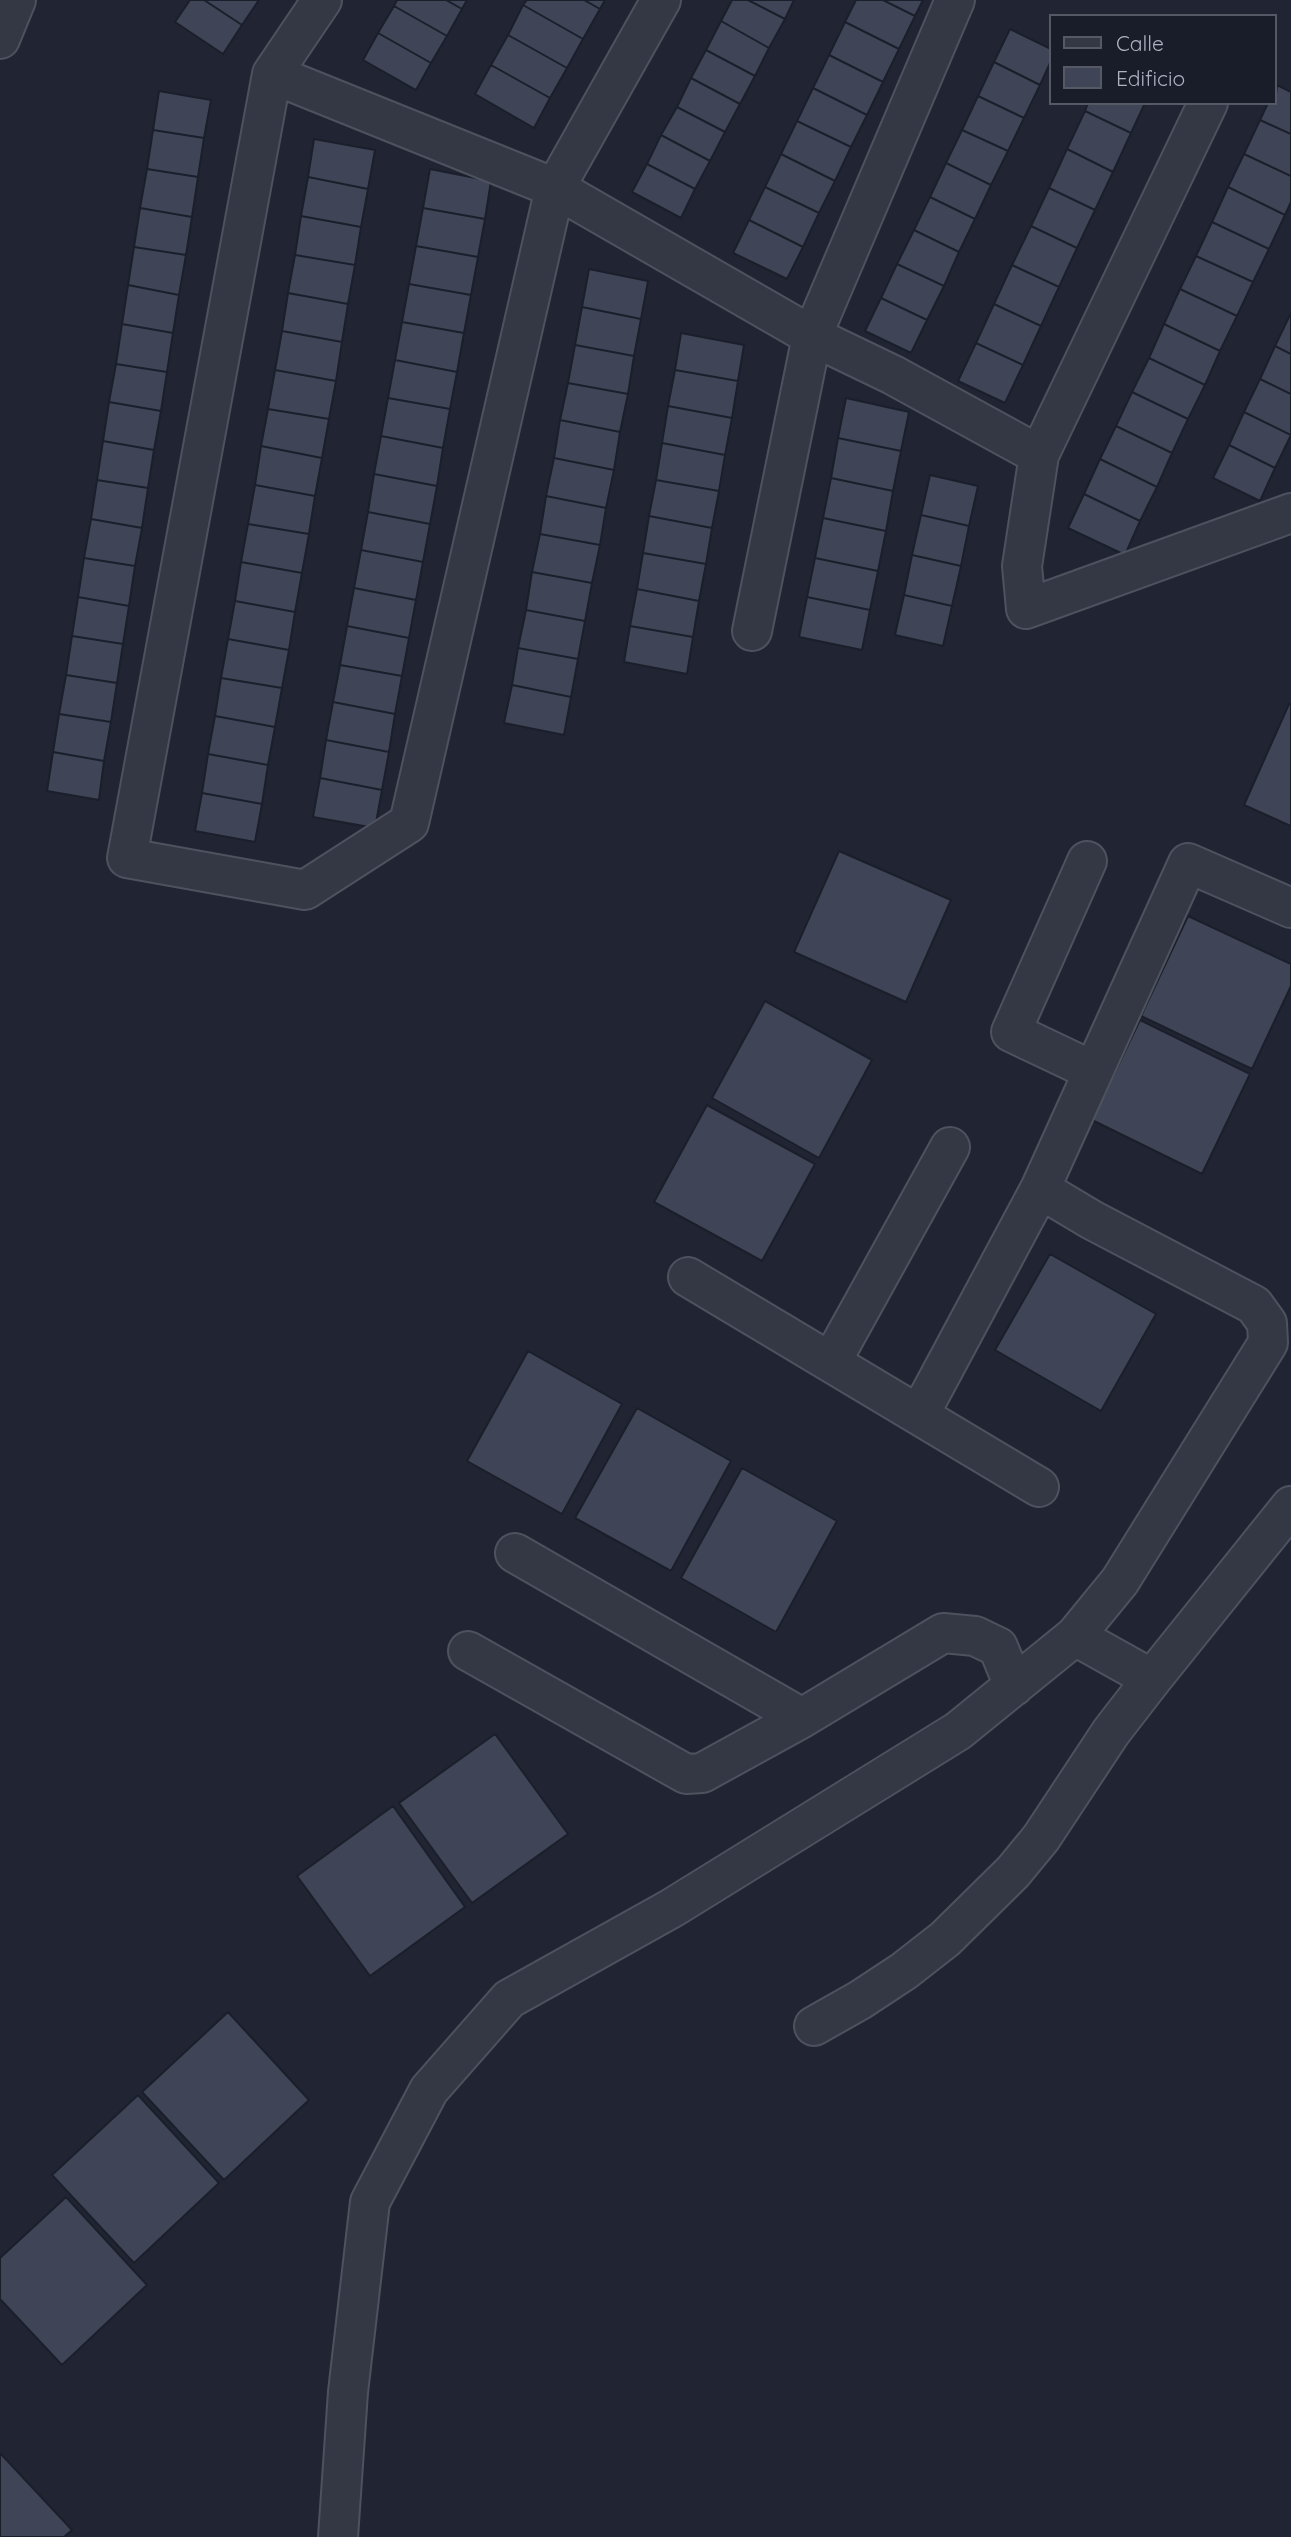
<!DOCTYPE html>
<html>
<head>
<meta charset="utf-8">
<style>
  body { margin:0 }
  #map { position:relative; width:1291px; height:2537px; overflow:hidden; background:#212533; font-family:Quicksand,sans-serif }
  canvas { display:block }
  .legend { position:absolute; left:1049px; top:14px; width:228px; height:91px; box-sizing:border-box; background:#191d29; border:2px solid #555966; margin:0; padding:9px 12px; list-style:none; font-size:21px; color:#aeb2c1 }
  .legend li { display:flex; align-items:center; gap:14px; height:35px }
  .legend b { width:35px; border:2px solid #555966 }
</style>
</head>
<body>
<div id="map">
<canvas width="1291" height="2537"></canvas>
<ul class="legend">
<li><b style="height:9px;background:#343844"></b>Calle</li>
<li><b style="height:19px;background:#3f4556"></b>Edificio</li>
</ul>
</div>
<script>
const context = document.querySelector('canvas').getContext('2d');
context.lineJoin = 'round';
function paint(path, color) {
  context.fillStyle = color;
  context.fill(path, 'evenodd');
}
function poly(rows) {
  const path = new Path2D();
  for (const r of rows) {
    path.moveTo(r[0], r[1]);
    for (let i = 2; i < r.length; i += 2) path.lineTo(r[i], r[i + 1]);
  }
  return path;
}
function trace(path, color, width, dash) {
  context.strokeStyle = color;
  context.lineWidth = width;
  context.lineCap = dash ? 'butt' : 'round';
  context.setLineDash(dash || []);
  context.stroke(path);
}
const building = poly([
  [190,0,204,0,242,25,223,54,175,22,190,0],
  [204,0,259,0,242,25,204,0],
  [397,0,446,0,462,9,447,36,394,6,397,0],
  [446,0,467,0,462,9,446,0],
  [527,0,584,0,600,9,583,39,523,5,527,0],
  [584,0,605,0,600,9,584,0],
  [732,0,748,0,785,19,769,48,721,21,732,0],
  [748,0,794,0,785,19,748,0],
  [856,0,883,0,915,16,899,49,845,22,856,0],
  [883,0,923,0,915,16,883,0],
  [523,5,583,39,567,68,508,35,523,5],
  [394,6,447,36,431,63,378,33,394,6],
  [721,21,769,48,755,76,706,50,721,21],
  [845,22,899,49,883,82,829,55,845,22],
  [1010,29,1051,49,1051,61,1040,85,994,62,1010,29],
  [378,33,431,63,416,90,363,60,378,33],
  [508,35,567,68,550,98,491,65,508,35],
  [706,50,755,76,740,104,691,78,706,50],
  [829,55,883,82,867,115,813,88,829,55],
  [994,62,1040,85,1024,118,978,96,994,62],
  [491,65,550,98,534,128,475,94,491,65],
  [691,78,740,104,725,132,677,107,691,78],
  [1277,85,1291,92,1291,134,1260,120,1268,103,1275,103,1277,85],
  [813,88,867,115,851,147,797,121,813,88],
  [159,91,211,100,204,138,153,130,159,91],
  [978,96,1024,118,1008,151,962,130,978,96],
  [1088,103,1145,103,1131,133,1085,111,1088,103],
  [677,107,725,132,710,161,661,135,677,107],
  [1085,111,1131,133,1113,172,1067,149,1085,111],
  [1260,120,1291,134,1291,176,1244,154,1260,120],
  [797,121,851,147,835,181,781,154,797,121],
  [153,130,204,138,198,177,147,169,153,130],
  [962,130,1008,151,991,185,946,163,962,130],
  [661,135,710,161,695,189,647,164,661,135],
  [314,139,375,150,368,189,308,177,314,139],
  [1067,149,1113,172,1095,210,1049,188,1067,149],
  [781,154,835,181,819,213,765,187,781,154],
  [1244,154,1291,176,1291,202,1285,215,1228,187,1244,154],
  [946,163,991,185,975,219,930,197,946,163],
  [647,164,695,189,681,218,632,192,647,164],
  [147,169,198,177,192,217,140,208,147,169],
  [430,169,491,181,485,219,423,208,430,169],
  [308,177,368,189,361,227,301,216,308,177],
  [765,187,819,213,803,247,749,220,765,187],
  [1228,187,1285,215,1269,249,1212,222,1228,187],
  [1049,188,1095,210,1077,248,1031,226,1049,188],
  [930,197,975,219,959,252,914,230,930,197],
  [140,208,192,217,186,255,134,247,140,208],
  [423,208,485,219,478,257,416,246,423,208],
  [301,216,361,227,355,265,295,255,301,216],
  [749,220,803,247,787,279,733,253,749,220],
  [1212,222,1269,249,1253,282,1196,256,1212,222],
  [1031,226,1077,248,1059,287,1012,265,1031,226],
  [914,230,959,252,944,286,897,264,914,230],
  [416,246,478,257,471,295,409,284,416,246],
  [134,247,186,255,179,295,128,285,134,247],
  [295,255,355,265,348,304,288,293,295,255],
  [1196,256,1253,282,1237,316,1180,289,1196,256],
  [897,264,944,286,927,320,881,298,897,264],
  [1012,265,1059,287,1041,326,994,304,1012,265],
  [589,269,648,281,641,319,582,307,589,269],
  [409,284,471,295,464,333,402,322,409,284],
  [128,285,179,295,173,333,122,324,128,285],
  [1180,289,1237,316,1220,351,1164,324,1180,289],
  [288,293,348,304,342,342,282,331,288,293],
  [881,298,927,320,911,353,865,331,881,298],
  [994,304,1041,326,1023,365,976,343,994,304],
  [582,307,641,319,634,356,575,345,582,307],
  [1291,313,1291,354,1275,346,1291,313],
  [402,322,464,333,457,372,395,360,402,322],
  [122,324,173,333,167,372,116,364,122,324],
  [1164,324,1220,351,1205,385,1149,358,1164,324],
  [282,331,342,342,336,381,275,370,282,331],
  [681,333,744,345,738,381,675,370,681,333],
  [976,343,1023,365,1005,403,958,381,976,343],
  [575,345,634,356,628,394,568,383,575,345],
  [1275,346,1291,354,1291,394,1260,379,1275,346],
  [1149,358,1205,385,1188,419,1132,392,1149,358],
  [395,360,457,372,450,409,388,398,395,360],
  [116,364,167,372,161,411,109,402,116,364],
  [275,370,336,381,329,419,268,409,275,370],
  [675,370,738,381,732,418,668,406,675,370],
  [1260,379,1291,394,1291,435,1244,412,1260,379],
  [568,383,628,394,620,432,560,420,568,383],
  [1132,392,1188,419,1172,453,1116,426,1132,392],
  [388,398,450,409,443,448,381,436,388,398],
  [846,398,909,412,901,451,838,438,846,398],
  [109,402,161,411,154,450,103,441,109,402],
  [668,406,732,418,725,455,662,443,668,406],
  [268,409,329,419,322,458,261,446,268,409],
  [1244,412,1291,435,1275,468,1229,445,1244,412],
  [560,420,620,432,614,470,554,458,560,420],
  [1116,426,1172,453,1157,487,1100,459,1116,426],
  [381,436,443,448,437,486,374,474,381,436],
  [838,438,901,451,893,491,831,478,838,438],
  [103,441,154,450,148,488,97,480,103,441],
  [662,443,725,455,719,491,656,480,662,443],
  [1229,445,1275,468,1260,501,1213,478,1229,445],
  [261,446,322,458,315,496,255,485,261,446],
  [554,458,614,470,606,508,546,496,554,458],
  [1100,459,1157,487,1140,521,1084,494,1100,459],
  [374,474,437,486,430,524,368,512,374,474],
  [930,475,978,486,969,526,921,515,930,475],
  [831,478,893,491,886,531,823,518,831,478],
  [97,480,148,488,142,528,91,519,97,480],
  [656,480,719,491,712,528,649,516,656,480],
  [255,485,315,496,309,534,248,524,255,485],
  [1084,494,1140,521,1125,555,1068,528,1084,494],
  [546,496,606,508,600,545,540,534,546,496],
  [368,512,430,524,423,562,361,550,368,512],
  [921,515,969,526,961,566,912,555,921,515],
  [649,516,712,528,706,564,643,553,649,516],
  [823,518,886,531,878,571,815,558,823,518],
  [91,519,142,528,135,566,84,558,91,519],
  [248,524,309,534,302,573,241,562,248,524],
  [540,534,600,545,592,583,532,572,540,534],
  [361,550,423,562,416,600,354,588,361,550],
  [643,553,706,564,699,601,637,589,643,553],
  [912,555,961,566,952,606,904,595,912,555],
  [84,558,135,566,129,606,78,597,84,558],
  [815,558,878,571,870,610,807,597,815,558],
  [241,562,302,573,295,612,235,601,241,562],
  [532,572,592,583,585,621,526,610,532,572],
  [354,588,416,600,409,638,347,626,354,588],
  [637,589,699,601,693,637,630,626,637,589],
  [904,595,952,606,943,646,895,635,904,595],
  [78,597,129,606,123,644,72,636,78,597],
  [807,597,870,610,862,650,799,637,807,597],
  [235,601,295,612,289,650,228,639,235,601],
  [526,610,585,621,578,659,518,648,526,610],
  [347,626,409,638,402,676,340,665,347,626],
  [630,626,693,637,687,674,624,662,630,626],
  [72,636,123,644,117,683,66,675,72,636],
  [228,639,289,650,282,688,221,678,228,639],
  [518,648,578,659,571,697,512,685,518,648],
  [340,665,402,676,395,714,333,702,340,665],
  [66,675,117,683,111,722,59,714,66,675],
  [221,678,282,688,275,727,215,716,221,678],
  [512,685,571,697,564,735,504,723,512,685],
  [333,702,395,714,389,752,326,740,333,702],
  [1289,704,1291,704,1291,826,1244,805,1289,704],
  [59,714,111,722,104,761,53,752,59,714],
  [215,716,275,727,268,765,208,754,215,716],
  [326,740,389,752,382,790,320,778,326,740],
  [53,752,104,761,99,800,47,791,53,752],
  [208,754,268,765,262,804,202,793,208,754],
  [320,778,382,790,375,828,313,817,320,778],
  [202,793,262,804,255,842,195,831,202,793],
  [839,851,951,900,906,1002,794,952,839,851],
  [1188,916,1291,964,1291,986,1252,1069,1141,1016,1188,916],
  [765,1001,872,1060,819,1158,712,1098,765,1001],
  [1140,1020,1250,1074,1202,1174,1092,1120,1140,1020],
  [707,1105,815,1164,762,1261,654,1202,707,1105],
  [1050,1254,1156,1314,1101,1411,995,1350,1050,1254],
  [528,1351,622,1404,562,1514,467,1461,528,1351],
  [637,1408,731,1461,671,1571,575,1518,637,1408],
  [742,1468,837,1521,776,1632,681,1578,742,1468],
  [495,1734,568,1834,472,1903,399,1803,495,1734],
  [393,1806,465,1907,370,1976,297,1876,393,1806],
  [228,2012,309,2100,224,2180,142,2092,228,2012],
  [138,2095,219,2183,134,2263,52,2175,138,2095],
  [66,2197,147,2285,62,2365,0,2299,0,2258,66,2197],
  [0,2453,72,2530,64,2537,0,2537,0,2453]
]);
paint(building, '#3f4556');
trace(building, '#1b1f2b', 2);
const minor = poly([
  [322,0,272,74,127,858,305,890,409,823,555,188,661,0],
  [0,39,16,0],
  [272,74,555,188,812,336,893,375,1039,455],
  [1208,103,1039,455,1022,566,1026,609,1291,513],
  [752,631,812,336,955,0],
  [1087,861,1011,1032,1093,1071],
  [688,1277,1039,1487],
  [831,1362,950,1147],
  [919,1415,1040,1189,1188,863,1291,908],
  [515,1553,802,1718],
  [1075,1636,1152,1679],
  [468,1651,686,1774,702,1773,802,1718,943,1633,975,1636,998,1647,1014,1686],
  [814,2026,860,2000,904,1971,945,1939,1013,1872,1041,1838,1111,1732,1152,1679,1291,1506],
  [338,2537,348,2392,370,2202,429,2090,509,1999,672,1908,958,1731,1075,1636,1120,1581,1268,1343,1267,1323,1254,1305,1092,1220,1040,1189]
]);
trace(minor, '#4e525f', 42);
trace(minor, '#343844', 38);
</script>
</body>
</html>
